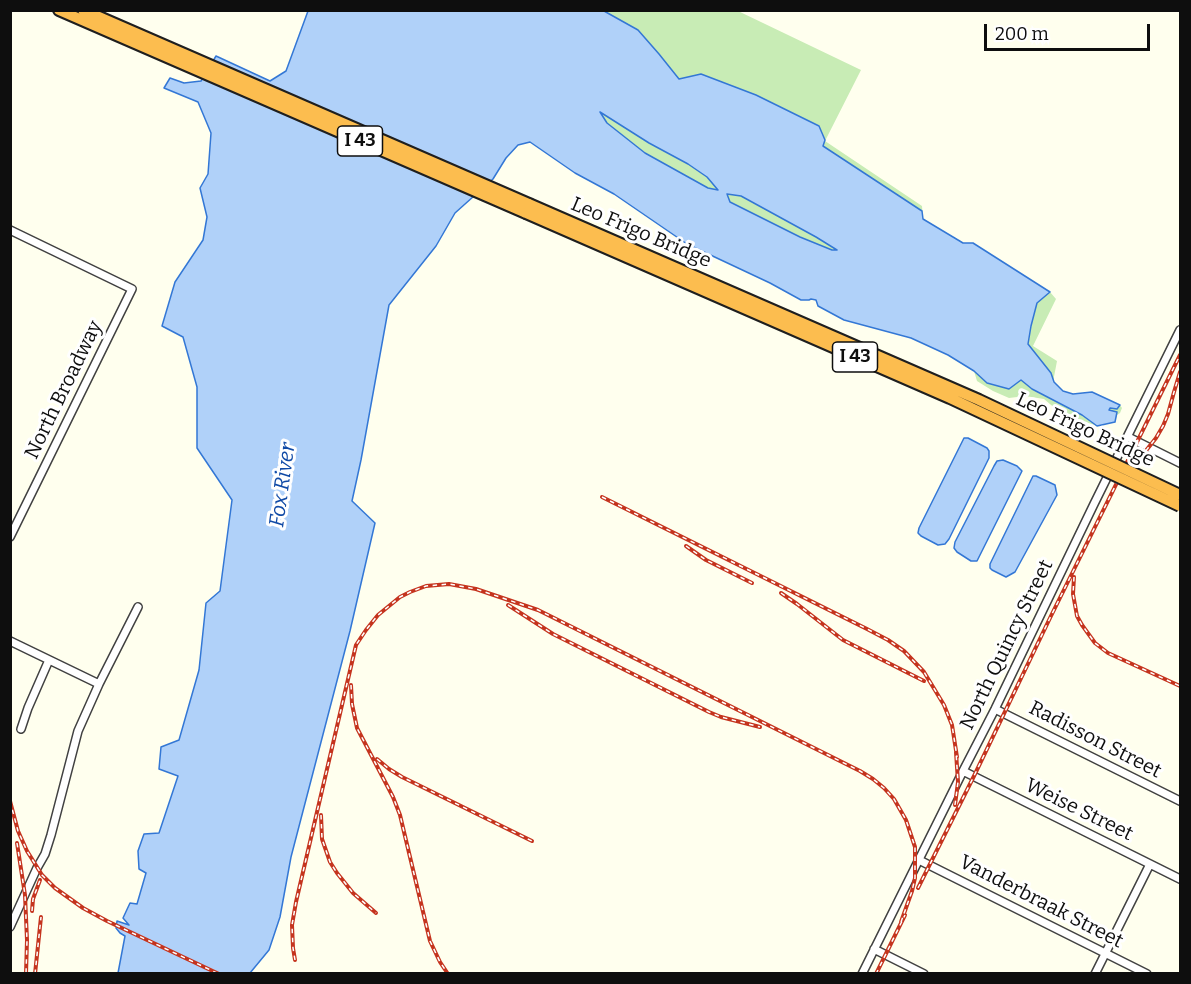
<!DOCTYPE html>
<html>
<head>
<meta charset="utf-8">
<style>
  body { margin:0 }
  #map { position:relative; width:1191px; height:984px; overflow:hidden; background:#ffe; font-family:Bitter,serif }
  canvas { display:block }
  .frame { position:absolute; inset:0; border:12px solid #0e0e0e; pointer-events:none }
  .scale { position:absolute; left:984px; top:24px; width:166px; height:27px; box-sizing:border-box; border:3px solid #0e0e0e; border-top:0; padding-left:8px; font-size:18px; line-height:21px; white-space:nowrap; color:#0e0e0e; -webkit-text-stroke:4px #fff; paint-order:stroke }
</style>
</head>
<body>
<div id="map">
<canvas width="1191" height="984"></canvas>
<div class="frame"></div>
<div class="scale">200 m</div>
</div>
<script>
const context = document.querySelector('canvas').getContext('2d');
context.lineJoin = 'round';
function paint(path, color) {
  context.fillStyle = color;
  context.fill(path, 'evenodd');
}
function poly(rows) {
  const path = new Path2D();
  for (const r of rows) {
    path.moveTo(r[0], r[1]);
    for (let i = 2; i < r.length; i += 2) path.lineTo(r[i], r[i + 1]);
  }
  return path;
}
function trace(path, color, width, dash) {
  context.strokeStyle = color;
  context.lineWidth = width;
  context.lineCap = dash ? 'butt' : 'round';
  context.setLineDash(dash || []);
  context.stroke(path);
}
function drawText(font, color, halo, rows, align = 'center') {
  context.font = font + ' Bitter,serif';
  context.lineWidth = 6;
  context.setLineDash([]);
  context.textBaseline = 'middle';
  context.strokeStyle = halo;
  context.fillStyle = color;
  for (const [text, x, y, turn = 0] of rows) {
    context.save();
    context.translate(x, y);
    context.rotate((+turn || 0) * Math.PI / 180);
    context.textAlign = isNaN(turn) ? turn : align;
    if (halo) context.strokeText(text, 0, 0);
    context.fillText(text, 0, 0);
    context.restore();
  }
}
paint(poly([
  [543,10,738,11,861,70,825,141,922,206,923,219,963,243,973,243,1050,292,1056,299,1033,346,1057,361,1053,382,1063,391,1073,394,1092,392,1120,405,1122,408,1120,413,1117,415,1115,422,1097,426,1080,420,1057,410,1044,399,1025,396,1009,398,993,391,977,381,974,371,833,250,800,237,730,202,645,153,524,58]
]), '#c8ecb5');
const water = poly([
  [308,11,604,11,638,30,659,54,679,79,701,74,756,95,819,126,825,140,823,146,922,211,923,219,963,243,973,243,1050,292,1037,303,1031,326,1028,344,1051,373,1054,382,1063,391,1073,394,1092,392,1120,405,1117,409,1110,408,1109,410,1117,412,1115,422,1097,426,1082,415,1032,389,1021,380,1009,389,987,383,974,371,948,355,911,338,844,320,818,306,816,300,811,299,809,300,801,300,770,283,687,244,614,194,575,173,530,142,518,145,506,158,493,179,455,213,436,246,389,305,361,460,352,501,375,523,350,631,291,857,280,917,269,950,250,973,118,973,125,936,120,933,116,928,117,921,129,925,123,918,130,903,137,904,146,873,139,869,138,851,144,834,159,833,178,776,159,769,161,747,179,740,199,670,206,603,220,591,232,500,197,448,197,387,183,337,162,326,175,282,203,240,207,217,200,188,208,174,211,133,198,102,164,88,170,78,184,83,201,81,216,56,270,81,286,71,308,11],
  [600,112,649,143,688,164,707,177,718,190,708,188,645,153,607,123,600,112],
  [727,194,741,196,816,237,837,250,832,250,800,237,730,202,727,194],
  [964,438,968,438,987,448,989,451,989,458,949,539,945,544,938,545,921,536,918,533,919,528,964,438],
  [1003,460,1017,466,1022,471,977,561,971,561,957,552,954,548,955,542,994,466,997,461,1003,460],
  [1033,476,1036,476,1055,485,1057,495,1015,572,1006,577,992,570,990,568,990,564,1033,476]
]);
paint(water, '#b0d1f9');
trace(water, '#3377d5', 1.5);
const minor = poly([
  [10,230,132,289,10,537],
  [1128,437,1180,463],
  [10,641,99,684],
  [995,709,1180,801],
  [21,729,28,708,49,660],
  [963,771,1180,879],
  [919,860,1147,974],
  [10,927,37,868,45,854,51,835,78,731,99,684,138,607],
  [874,949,924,974],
  [862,974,963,771,995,709,1094,504,1180,330],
  [1095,974,1150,864]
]);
const highway = poly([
  [59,10,526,213],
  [83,10,529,204]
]);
trace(minor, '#414141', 10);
trace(highway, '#1f1f1f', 14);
trace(minor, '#fff', 7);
trace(highway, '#fcbd4f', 10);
const rail = poly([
  [1129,472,1156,438,1163,426,1168,414,1174,392,1180,372],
  [602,497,867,629,888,640,904,651,924,672,944,705,952,725,957,757],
  [686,546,706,560,752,583],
  [1074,577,1073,594,1077,616,1082,625,1095,643,1108,653,1180,686],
  [781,593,797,604,843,640,924,681],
  [508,605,553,634,709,712,721,717,760,727],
  [351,685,352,704,357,728,393,797,400,815,430,941,440,962,448,974],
  [377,759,389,769,402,777,532,841],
  [10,801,18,831,27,851,42,875,55,888,83,908,107,921,219,974],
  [955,805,958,782,956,752],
  [321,815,322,839,330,862,337,873,353,893,376,913],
  [17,843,25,895,27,940,26,974],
  [918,888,974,776,1050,618,1180,355],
  [32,911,33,899,40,880],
  [295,960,293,948,292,925,296,902,356,645,366,630,378,615,400,597,410,592,426,586,449,584,476,589,538,610,860,771,873,779,884,788,894,799,906,820,915,847,915,878,912,891,901,922],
  [35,974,41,917],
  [876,974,905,915]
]);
trace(rail, '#c5341e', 4);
trace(rail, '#fff', 1.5, [4.5]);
const highwayBridge = poly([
  [529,204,979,400,1180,495],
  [526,213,950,398,1180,506]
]);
trace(highwayBridge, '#1f1f1f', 14, []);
trace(highwayBridge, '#fcbd4f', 10);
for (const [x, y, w] of [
  [360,141,45],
  [855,357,45]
]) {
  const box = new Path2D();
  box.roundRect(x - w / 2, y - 15, w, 30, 4.5);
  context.fillStyle = '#fff';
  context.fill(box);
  trace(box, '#0e0e0e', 1.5);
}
drawText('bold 18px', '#0e0e0e', null, [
  ["I 43",360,141],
  ["I 43",855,357]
]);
drawText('20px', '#0e0e0e', '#fff', [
  ["Leo Frigo Bridge",641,233,23],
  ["North Broadway",64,390,-64],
  ["Leo Frigo Bridge",1085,430,25],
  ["North Quincy Street",1007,645,-64],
  ["Radisson Street",1095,740,27],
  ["Weise Street",1079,810,26],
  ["Vanderbraak Street",1041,902,27]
]);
drawText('italic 21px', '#104aa6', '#fff', [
  ["Fox River",283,485,-82]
]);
</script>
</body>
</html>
